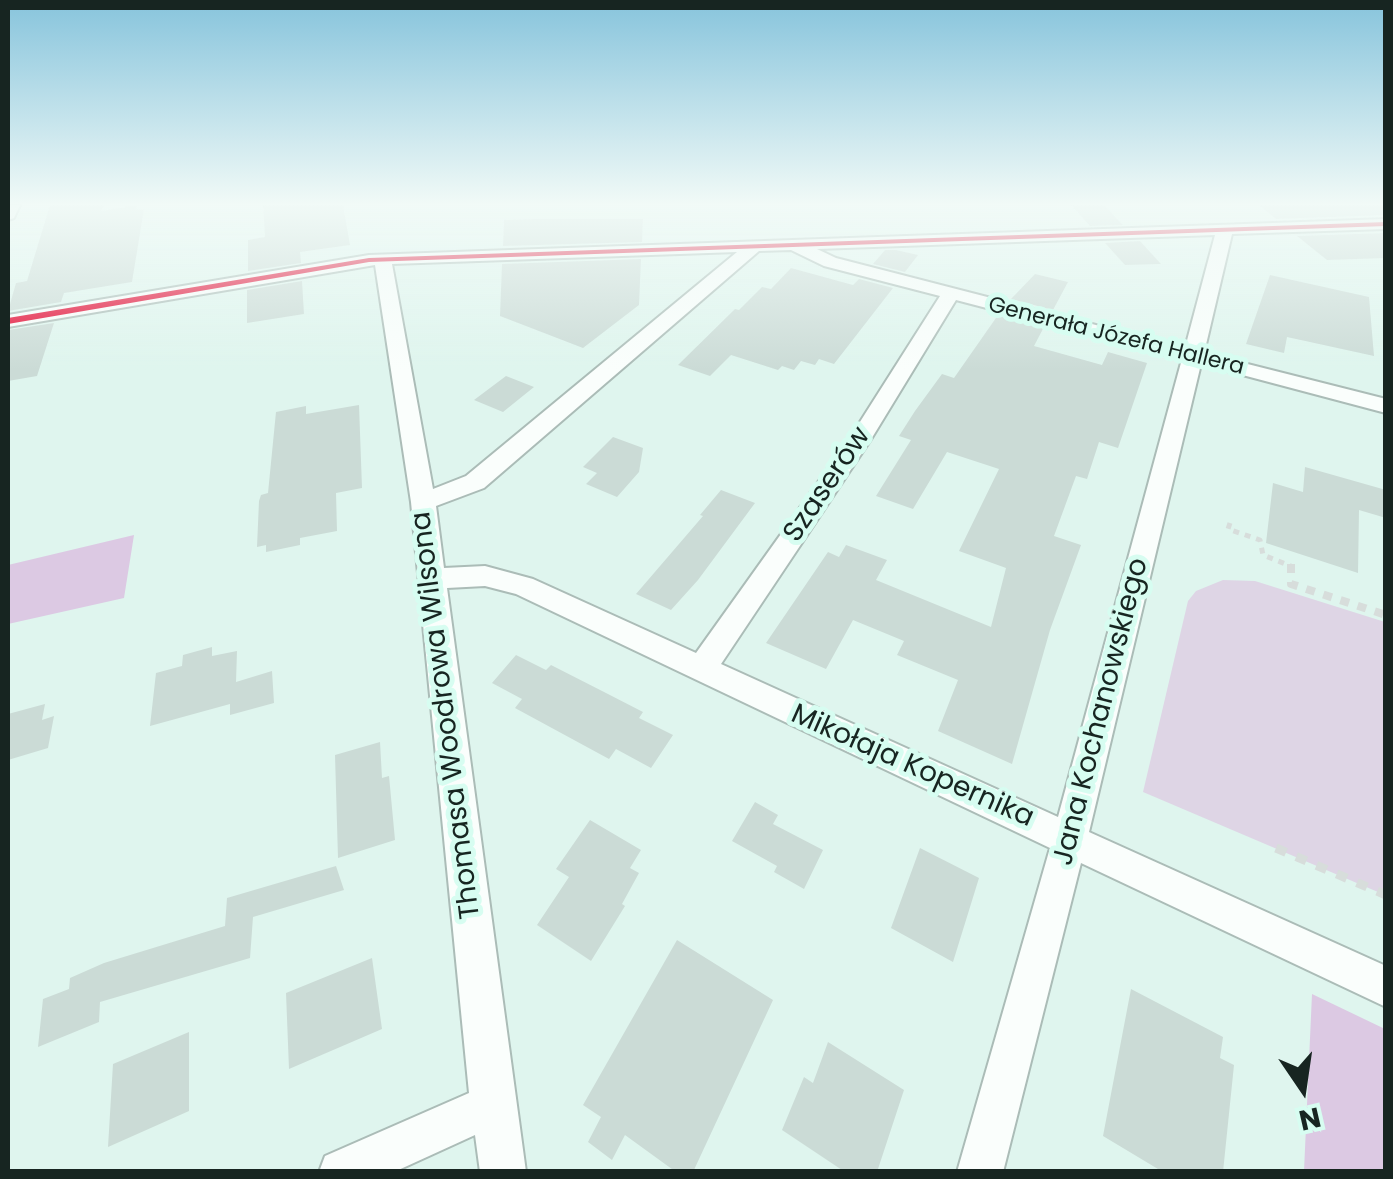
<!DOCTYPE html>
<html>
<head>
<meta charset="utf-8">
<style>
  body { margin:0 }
  #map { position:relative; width:1393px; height:1179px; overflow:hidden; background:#dff5ee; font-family:Poppins,sans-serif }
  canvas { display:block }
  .frame { position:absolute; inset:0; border:10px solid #172521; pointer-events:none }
  .north { position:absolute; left:1253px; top:1039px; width:100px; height:100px; -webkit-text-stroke:8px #d7fdf1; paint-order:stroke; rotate:167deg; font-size:28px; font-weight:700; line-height:40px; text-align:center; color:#172521 }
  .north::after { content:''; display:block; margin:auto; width:35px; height:45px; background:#172521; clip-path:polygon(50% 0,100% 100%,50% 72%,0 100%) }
</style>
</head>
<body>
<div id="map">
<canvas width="1393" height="1179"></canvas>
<div class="frame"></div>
<div class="north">N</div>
</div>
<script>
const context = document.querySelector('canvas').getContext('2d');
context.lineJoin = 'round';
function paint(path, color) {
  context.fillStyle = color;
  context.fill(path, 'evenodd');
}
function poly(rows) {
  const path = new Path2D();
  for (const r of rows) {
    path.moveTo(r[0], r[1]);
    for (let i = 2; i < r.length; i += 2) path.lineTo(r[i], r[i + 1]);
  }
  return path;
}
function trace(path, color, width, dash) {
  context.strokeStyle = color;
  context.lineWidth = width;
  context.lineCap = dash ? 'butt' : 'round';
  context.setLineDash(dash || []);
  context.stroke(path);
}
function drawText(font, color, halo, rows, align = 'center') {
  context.font = font + ' Poppins,sans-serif';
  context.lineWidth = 10;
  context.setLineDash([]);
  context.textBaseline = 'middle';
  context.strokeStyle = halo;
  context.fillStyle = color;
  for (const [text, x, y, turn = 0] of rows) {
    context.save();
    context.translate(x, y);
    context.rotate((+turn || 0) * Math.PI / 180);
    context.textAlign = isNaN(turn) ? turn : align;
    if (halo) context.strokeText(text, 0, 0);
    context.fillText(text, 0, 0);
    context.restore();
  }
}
paint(poly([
  [1223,580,1255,581,1385,622,1385,895,1143,792,1188,601,1196,591]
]), '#ded5e5');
paint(poly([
  [134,535,124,598,8,624,8,565],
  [1312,994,1385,1029,1385,1171,1304,1171]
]), '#dcc9e3');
paint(poly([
  [50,205,104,205,101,211,137,205,136,210,144,209,132,282,64,293,61,302,8,311,16,283,27,281],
  [263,205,343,205,350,245,300,252,301,263,248,271,248,240,265,237],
  [1071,205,1104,205,1123,225,1090,226],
  [1259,205,1386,205,1386,215,1276,219],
  [535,219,643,219,642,242,503,246,504,220],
  [1386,233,1386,258,1327,260,1297,236],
  [1140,241,1161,264,1125,265,1105,243],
  [885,250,896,250,918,255,905,272,873,264],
  [641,259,639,305,583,348,500,316,502,264],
  [791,268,853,285,859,279,893,288,834,364,819,359,815,365,801,361,794,370,782,366,778,370,731,355,710,376,678,365,735,309,739,310,762,287,771,289],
  [1035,274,1068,282,1053,310,1011,299],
  [1270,275,1369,297,1374,356,1287,337,1284,353,1246,344],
  [302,281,304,314,247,323,247,290],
  [998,315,1044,327,1034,346,1102,365,1108,352,1147,363,1118,448,1099,442,1087,479,1076,476,1054,536,1081,545,1050,630,1012,764,938,731,958,680,897,655,904,641,853,620,826,669,766,643,828,552,839,557,846,545,887,560,876,580,991,627,1006,568,959,551,999,469,947,452,913,509,876,496,911,440,899,436,915,411,942,374,954,378],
  [54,323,37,376,8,381,8,330],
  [506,376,534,387,503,412,474,400],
  [359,405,362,488,336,493,337,531,300,538,300,545,266,552,266,545,257,547,259,501,261,495,268,493,276,412,306,406,306,414],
  [613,437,643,448,639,472,617,497,586,484,597,473,583,467],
  [1305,467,1386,490,1386,518,1359,510,1358,573,1266,543,1273,483,1303,492],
  [721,490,755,503,698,580,671,610,636,594,703,516,700,515],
  [212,647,212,656,237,651,236,682,272,671,274,703,230,715,230,704,150,726,156,673,182,666,183,655],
  [516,655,546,670,551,665,606,693,643,712,639,718,673,735,651,768,616,749,609,759,515,708,522,699,492,683],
  [45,704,42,720,54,716,48,748,8,760,8,714],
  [380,742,382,778,389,776,395,840,338,858,335,755],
  [755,802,778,815,773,824,823,850,804,889,774,872,777,866,732,841],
  [590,820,641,850,630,868,639,873,622,904,625,906,591,961,537,925,569,877,556,869],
  [920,848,979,878,953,962,891,928],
  [336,866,344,890,253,917,250,958,100,1002,99,1022,38,1047,43,999,69,989,70,978,104,963,225,926,227,898],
  [677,940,773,1000,693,1172,676,1172,625,1135,612,1160,588,1142,601,1117,583,1105],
  [372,958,382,1029,289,1069,286,993],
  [1131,989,1223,1037,1220,1058,1234,1065,1223,1172,1163,1172,1103,1136],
  [189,1032,189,1111,108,1147,113,1064],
  [828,1042,904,1090,877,1172,845,1172,782,1130,804,1077,813,1083]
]), '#cbdbd6');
const street = poly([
  [8,205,20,205,14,218,8,220,8,205],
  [1386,219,1386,229,1232,234,1204,353,1386,399,1386,413,1201,364,1089,832,1386,966,1386,1007,1081,863,1003,1172,957,1172,1050,848,516,594,485,586,447,588,526,1172,480,1172,475,1135,394,1172,319,1172,325,1156,469,1093,411,502,375,265,8,327,8,315,369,255,1386,219],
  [1215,235,1185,348,836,258,817,249,1215,235],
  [791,250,824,266,940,296,851,436,696,653,533,579,485,566,444,568,436,506,484,488,759,251,791,250],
  [737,252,466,476,433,489,392,264,737,252],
  [956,300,1182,359,1058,817,721,664,870,441,956,300]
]);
trace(street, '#abbcb7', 4);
trace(poly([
  [1230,523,1228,529,1260,540,1263,555,1293,567]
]), '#d7dddb', 5, [6, 6]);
trace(poly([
  [1291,564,1291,584,1386,615]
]), '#d7dddb', 8, [9, 9]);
trace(poly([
  [1276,848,1386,895]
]), '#d7dddb', 9, [11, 11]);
paint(street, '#fafefc');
paint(poly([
  [1386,222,1386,226,369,262,8,324,8,318,369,258,1386,222]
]), '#e4002b');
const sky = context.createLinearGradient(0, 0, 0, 370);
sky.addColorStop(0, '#87c4dc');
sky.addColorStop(0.55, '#f1faf7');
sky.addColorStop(1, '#f1faf700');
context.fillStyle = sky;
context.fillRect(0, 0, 1393, 370);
drawText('22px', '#172521', '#d7fdf1', [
  ["Generała Józefa Hallera",1116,337,14]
]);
drawText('28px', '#172521', '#d7fdf1', [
  ["Szaserów",828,485,-56],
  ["Jana Kochanowskiego",1102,712,-76],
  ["Thomasa Woodrowa Wilsona",447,715,-97],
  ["Mikołaja Kopernika",912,767,24]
]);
</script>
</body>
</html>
